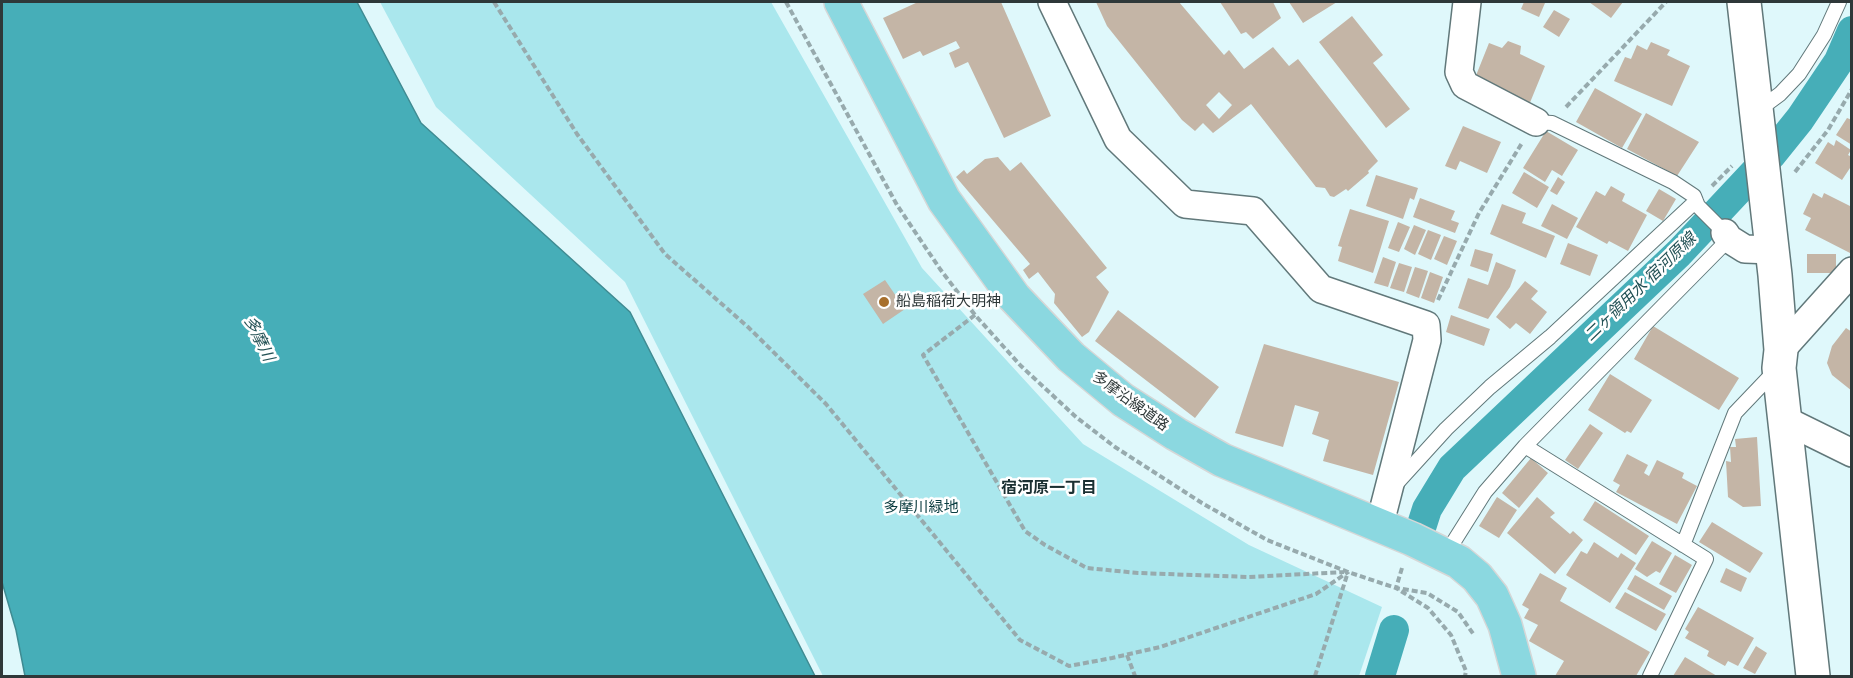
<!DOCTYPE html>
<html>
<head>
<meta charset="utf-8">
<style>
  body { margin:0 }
  #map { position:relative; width:1853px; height:678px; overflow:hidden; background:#dff8fb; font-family:"Titillium Web",sans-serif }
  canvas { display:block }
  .frame { position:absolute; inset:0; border:3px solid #2e3839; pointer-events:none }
</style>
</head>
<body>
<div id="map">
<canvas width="1853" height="678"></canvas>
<div class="frame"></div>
</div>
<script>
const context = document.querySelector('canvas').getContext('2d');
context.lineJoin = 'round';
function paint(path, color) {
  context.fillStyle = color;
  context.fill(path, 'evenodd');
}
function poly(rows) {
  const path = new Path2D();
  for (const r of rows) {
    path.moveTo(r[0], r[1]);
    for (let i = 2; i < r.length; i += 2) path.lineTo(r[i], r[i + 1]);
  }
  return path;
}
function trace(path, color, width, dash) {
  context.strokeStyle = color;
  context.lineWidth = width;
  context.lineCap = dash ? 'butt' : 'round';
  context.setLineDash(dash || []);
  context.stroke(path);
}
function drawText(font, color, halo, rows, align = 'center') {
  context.font = font + ' "Titillium Web","Noto Sans JP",sans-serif';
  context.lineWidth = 5;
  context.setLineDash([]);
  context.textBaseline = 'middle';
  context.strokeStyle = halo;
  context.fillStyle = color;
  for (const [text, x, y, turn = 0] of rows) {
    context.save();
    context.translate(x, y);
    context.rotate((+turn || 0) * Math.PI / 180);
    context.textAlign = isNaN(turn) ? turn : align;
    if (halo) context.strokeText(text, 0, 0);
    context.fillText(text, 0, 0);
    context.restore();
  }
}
paint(poly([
  [380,2,771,2,922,268,1083,444,1249,545,1382,607,1359,676,823,676,625,282,436,107]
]), '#aae7ed');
const water = poly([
  [2,2,357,2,421,123,630,312,815,676,25,676,16,630,2,582,2,2]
]);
paint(water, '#46aeb8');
trace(water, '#3f8b92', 1.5);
trace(poly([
  [1419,534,1427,509,1452,468,1679,253,1771,155,1800,119,1839,61,1852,31],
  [1380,676,1394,630]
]), '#46aeb8', 30);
paint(poly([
  [918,2,1001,2,1051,116,1004,138,968,62,955,68,949,53,960,48,956,41,923,56,920,51,903,59,883,18],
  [1096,2,1179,2,1224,55,1229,50,1244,69,1273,47,1289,66,1298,59,1378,161,1368,171,1369,173,1348,191,1346,189,1334,197,1330,196,1325,188,1316,187,1251,104,1213,133,1203,123,1195,131,1182,120,1107,26],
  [1219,92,1232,105,1219,119,1206,105],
  [1220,2,1273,2,1281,18,1253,39,1246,32,1241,34],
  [1289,2,1337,2,1303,23],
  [1524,2,1545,3,1539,17,1521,9],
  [1589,2,1623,2,1611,18],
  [1554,10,1570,19,1559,37,1543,27],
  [1352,16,1383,55,1373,63,1410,109,1386,128,1319,42],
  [1508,41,1521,46,1520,54,1545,66,1529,105,1475,78,1489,43,1502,48],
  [1651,42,1670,50,1667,55,1690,66,1672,106,1614,81,1625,57,1631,59,1637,45,1647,50],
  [1595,88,1642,114,1622,148,1576,122],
  [1646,113,1699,142,1677,176,1627,149],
  [1847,118,1852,120,1852,145,1836,135],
  [1463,126,1501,142,1487,173,1460,161,1456,170,1445,166],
  [1546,131,1578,150,1562,176,1552,170,1545,182,1523,168],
  [1836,140,1851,150,1848,155,1852,157,1852,165,1842,180,1815,163,1828,142,1834,146],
  [998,157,1010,171,1021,162,1107,268,1096,277,1109,292,1089,332,1082,337,1054,303,1055,294,1038,272,1029,279,1023,270,1030,264,956,177,964,170,967,174,985,159],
  [1524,172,1549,187,1537,208,1512,193],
  [1376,175,1418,188,1414,200,1410,198,1403,219,1366,206],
  [1558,177,1565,182,1557,195,1550,191],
  [1611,186,1625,194,1622,201,1647,215,1628,251,1609,241,1607,244,1576,227,1596,191,1605,196],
  [1659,189,1676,199,1663,221,1646,211],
  [1813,193,1822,198,1824,193,1852,207,1850,253,1805,230,1811,218,1803,214],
  [1420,198,1455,211,1451,220,1459,223,1455,233,1413,217],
  [1502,204,1526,213,1522,223,1555,236,1546,258,1490,234],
  [1552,204,1578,218,1567,239,1541,226],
  [1350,209,1389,221,1373,273,1338,261,1342,247,1338,246],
  [1398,222,1410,227,1399,252,1388,248],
  [1414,225,1426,230,1415,255,1404,249],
  [1428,230,1441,235,1431,260,1418,254],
  [1444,236,1457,241,1447,265,1434,259],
  [1568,243,1598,255,1590,276,1560,264],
  [1475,249,1493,254,1488,272,1470,266],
  [1807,254,1836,254,1836,273,1807,273],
  [1383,257,1396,262,1388,287,1374,283],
  [1496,262,1516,270,1510,287,1488,319,1458,308,1468,278,1488,285],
  [1399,263,1412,267,1404,292,1390,288],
  [1415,267,1428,271,1419,298,1406,293],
  [1430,272,1443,277,1434,303,1421,298],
  [885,280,905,309,883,324,863,294],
  [1525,281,1538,291,1531,299,1547,312,1530,334,1516,323,1510,329,1496,317],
  [1118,310,1219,387,1195,418,1095,341],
  [1451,315,1490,329,1484,346,1446,332],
  [1653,326,1739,378,1719,410,1634,359],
  [1846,328,1852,332,1852,391,1832,375,1827,363,1832,346],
  [1264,344,1399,382,1373,475,1323,461,1329,440,1312,434,1319,412,1295,405,1283,447,1235,433],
  [1610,374,1652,400,1631,433,1627,431,1625,433,1588,410],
  [1590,424,1603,433,1578,469,1565,460],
  [1757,437,1761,506,1743,507,1728,497,1726,461,1731,462,1730,447,1736,447,1735,439],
  [1627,454,1648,465,1644,473,1649,476,1657,460,1684,473,1682,478,1697,486,1677,524,1616,492,1620,485,1613,481],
  [1531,458,1548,473,1519,508,1502,493],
  [1497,497,1517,510,1499,538,1479,526],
  [1537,497,1555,513,1550,517,1570,534,1573,531,1583,540,1555,574,1507,533],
  [1595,501,1649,536,1636,555,1583,520],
  [1712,522,1763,553,1750,573,1699,542],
  [1652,541,1672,553,1660,573,1656,571,1647,577,1635,569],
  [1594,542,1618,558,1621,553,1636,563,1610,603,1566,575,1581,551,1587,554],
  [1675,555,1692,565,1676,593,1659,584],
  [1726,568,1747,578,1741,592,1720,582],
  [1540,573,1567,588,1560,601,1650,652,1636,676,1555,676,1564,661,1529,641,1538,625,1524,618,1529,609,1522,605],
  [1635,575,1672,596,1664,610,1627,589],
  [1625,592,1666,614,1656,631,1615,608],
  [1698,607,1754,638,1738,666,1728,661,1725,666,1707,656,1709,651,1685,638,1689,632,1685,629],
  [1756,646,1767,653,1755,674,1743,668],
  [1685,657,1717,676,1673,676]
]), '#c4b5a6');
const service = poly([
  [1757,111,1780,94,1799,74,1824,35,1839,2],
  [1536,122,1552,123,1673,182,1694,196,1698,206,1725,233],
  [1525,446,1706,559,1650,676],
  [1396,484,1446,429,1490,387,1550,337,1696,201],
  [1683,545,1735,413,1777,369],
  [1446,554,1485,492,1525,446,1729,239]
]);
const minor = poly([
  [1052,2,1118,139,1185,204,1253,211,1321,289,1426,325,1427,340,1379,527],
  [1467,2,1459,72,1465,85,1536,122],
  [1725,233,1729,239,1745,249,1772,250],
  [1781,350,1852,271],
  [1785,420,1852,453]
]);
const tertiary = poly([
  [1744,2,1775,275,1781,350,1779,368,1813,676]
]);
const primary = poly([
  [841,2,944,200,1014,297,1071,357,1123,400,1176,434,1222,460,1412,539,1459,562,1477,577,1492,596,1505,625,1519,676]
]);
trace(service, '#61787a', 16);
trace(minor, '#61787a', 30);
trace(tertiary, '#61787a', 36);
trace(primary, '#d5d7d7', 36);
trace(poly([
  [494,2,577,134,665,254,748,327,826,404,1020,640,1069,666,1112,658,1160,647,1316,594,1348,572],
  [786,2,897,205,940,269,975,315,1021,366,1076,417,1115,447,1202,503,1267,540,1348,572,1396,588,1427,593,1458,612,1474,635],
  [1566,107,1666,2],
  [1795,172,1828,130,1852,89],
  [1712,186,1732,166],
  [1438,300,1479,213,1522,143],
  [975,315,923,355,1025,531,1045,545,1087,568,1138,573,1249,577,1344,572],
  [1402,568,1396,588,1428,608,1451,635,1466,671,1465,676],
  [1127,655,1135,676],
  [1315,676,1348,572]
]), '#97aaad', 4, [6, 3]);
trace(service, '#fff', 14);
trace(minor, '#fff', 27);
trace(tertiary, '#fff', 33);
trace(primary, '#8bd8e0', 33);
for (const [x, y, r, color] of [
  [884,302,6,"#a76f2c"]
]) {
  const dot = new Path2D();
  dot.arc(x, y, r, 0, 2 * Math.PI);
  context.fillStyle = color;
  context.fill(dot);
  trace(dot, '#fff', 2);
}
drawText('15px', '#2e3839', '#fff', [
  ["船島稲荷大明神",896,302]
], 'left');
drawText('15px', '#2e3839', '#fff', [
  ["多摩沿線道路",1130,402,36]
]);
drawText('15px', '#0c3d41', '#fff', [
  ["多摩川緑地",921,508]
]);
drawText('italic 16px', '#245256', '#fff', [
  ["二ヶ領用水 宿河原線",1641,288,-44],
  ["多摩川",258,339,64]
]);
drawText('bold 16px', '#1b3032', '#fff', [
  ["宿河原一丁目",1049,489]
]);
</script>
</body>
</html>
